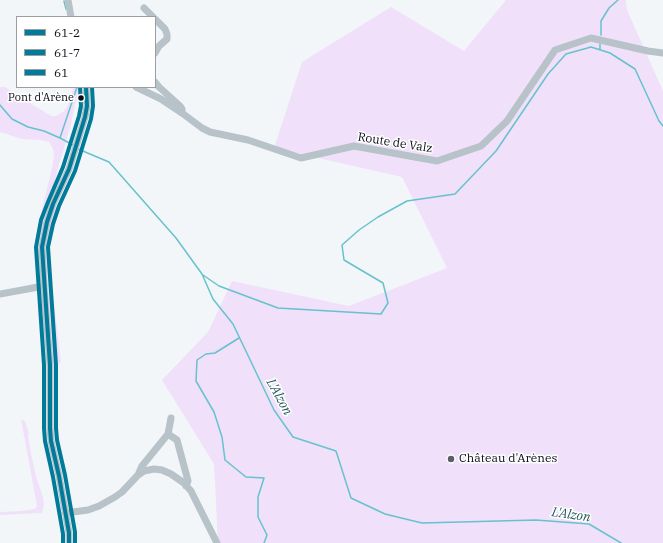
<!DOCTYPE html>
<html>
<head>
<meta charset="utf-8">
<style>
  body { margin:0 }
  #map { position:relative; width:663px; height:543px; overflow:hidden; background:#f3f6f9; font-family:"IBM Plex Serif",serif }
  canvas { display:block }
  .legend { position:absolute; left:16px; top:16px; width:140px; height:72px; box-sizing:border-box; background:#fff; border:1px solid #9c9ea1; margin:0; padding:5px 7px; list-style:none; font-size:12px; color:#070c15 }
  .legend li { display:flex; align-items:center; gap:8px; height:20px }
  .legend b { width:20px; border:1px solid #9c9ea1 }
</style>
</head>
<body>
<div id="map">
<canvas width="663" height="543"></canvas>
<ul class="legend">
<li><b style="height:5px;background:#007b99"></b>61-2</li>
<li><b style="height:5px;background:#007b99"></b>61-7</li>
<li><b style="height:5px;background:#007b99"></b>61</li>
</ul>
</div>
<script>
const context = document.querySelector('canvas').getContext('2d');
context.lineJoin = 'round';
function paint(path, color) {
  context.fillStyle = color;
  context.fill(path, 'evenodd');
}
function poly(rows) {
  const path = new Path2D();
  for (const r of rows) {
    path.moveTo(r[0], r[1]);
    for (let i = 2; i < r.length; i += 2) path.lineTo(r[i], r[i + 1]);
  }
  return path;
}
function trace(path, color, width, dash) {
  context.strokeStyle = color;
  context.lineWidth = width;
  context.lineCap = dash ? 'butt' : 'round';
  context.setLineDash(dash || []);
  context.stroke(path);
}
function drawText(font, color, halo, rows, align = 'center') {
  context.font = font + ' "IBM Plex Serif",serif';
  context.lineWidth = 3;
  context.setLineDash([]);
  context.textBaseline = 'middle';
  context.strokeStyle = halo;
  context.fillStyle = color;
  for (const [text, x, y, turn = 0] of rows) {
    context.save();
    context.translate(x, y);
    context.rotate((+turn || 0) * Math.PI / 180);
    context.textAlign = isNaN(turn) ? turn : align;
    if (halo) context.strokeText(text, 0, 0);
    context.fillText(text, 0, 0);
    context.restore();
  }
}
paint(poly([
  [506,0,626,0,627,10,663,91,663,543,219,543,218,541,214,464,162,380,208,332,232,281,349,306,447,268,402,177,274,148,302,62,391,7,464,51],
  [0,87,5,87,46,113,52,116,56,116,64,111,68,105,72,94,73,87,80,87,75,104,71,125,60,161,44,221,39,243,41,286,18,288,37,283,35,241,42,209,52,168,54,155,53,149,49,142,41,140,22,139,0,132],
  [66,186,68,186,60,205,51,229,49,245,49,261,61,362,58,364,53,362,45,249,50,222,56,207],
  [21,419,25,421,27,427,29,434,28,435,31,454,37,480,43,497,44,506,42,513,0,515,0,512,21,511,35,509,37,506]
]), '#f0e0fa');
trace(poly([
  [64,1,66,9],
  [601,35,601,21,609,8,618,0],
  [600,49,600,44],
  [0,105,12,119,28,127,44,131,60,138,73,145],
  [60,138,77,87],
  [78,149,109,162,176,238,202,274,213,299,233,324,274,410,293,437,336,451,351,498,385,514,422,523,536,520,589,524,621,543],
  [203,275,219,286,278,308,381,314,388,303,383,283,344,260,342,245,359,230,378,217,407,201,455,194,496,151,548,74,566,54,591,47,610,53,635,69,659,121,663,126],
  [239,338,215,353,206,354,197,360,196,381,214,412,222,437,225,460,246,477,264,478,258,497,258,517,267,535,264,543]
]), '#66c2cc', 1.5);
trace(poly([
  [68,0,71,17],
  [144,8,153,17],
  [155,19,165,29,167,34,167,39,159,46,155,53],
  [155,82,159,87,180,106,182,109,182,113],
  [136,87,161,99,182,113,202,128,210,132,248,140,301,158,354,146,437,161,481,146,507,121,555,50,591,38,648,51,663,53],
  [0,294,44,286],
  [168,434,177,440,188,481,186,486],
  [138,475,142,466,168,434,171,418],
  [65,513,88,510,99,506,115,497,122,492,138,475,144,471,154,469,162,470,171,474,184,483,191,491,217,543],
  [69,543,69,533,59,476,51,441,50,428,50,365,44,286,42,247,47,222,53,204,69,169,85,117,87,106,86,87]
]), '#b8c2c9', 7);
trace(poly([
  [69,543,69,533,59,476,51,441,50,428,50,365,42,247,47,222,53,204,69,169,85,117,87,106,86,87]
]), '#007b99', 4);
trace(poly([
  [75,543,75,532,65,475,57,440,56,428,56,365,48,247,53,224,59,206,75,171,91,119,93,106,92,87]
]), '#007b99', 4);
trace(poly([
  [63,543,63,534,53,477,45,441,44,428,44,365,36,247,41,220,48,202,63,167,79,116,81,106,80,87]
]), '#007b99', 4);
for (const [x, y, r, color] of [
  [81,98,3.5,"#070c15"],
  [451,459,4,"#5a5e65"]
]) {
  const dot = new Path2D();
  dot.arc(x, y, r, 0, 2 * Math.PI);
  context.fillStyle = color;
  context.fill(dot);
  trace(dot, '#fff', 1.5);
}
drawText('11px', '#070c15', '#fff', [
  ["Pont d'Arène",74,98]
], 'right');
drawText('12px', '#070c15', '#fff', [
  ["Route de Valz",395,143,9]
]);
drawText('12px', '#070c15', '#fff', [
  ["Château d'Arènes",459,459]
], 'left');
drawText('italic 13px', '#1f5358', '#fff', [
  ["L'Alzon",279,397,61],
  ["L'Alzon",571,515,8]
]);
</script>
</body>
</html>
